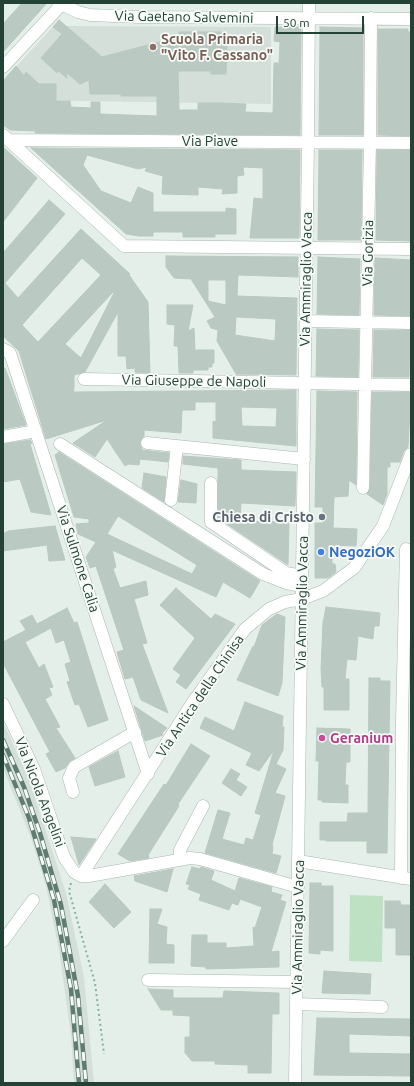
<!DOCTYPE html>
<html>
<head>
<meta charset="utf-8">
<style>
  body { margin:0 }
  #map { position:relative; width:414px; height:1086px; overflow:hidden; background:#e5efe9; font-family:Ubuntu,sans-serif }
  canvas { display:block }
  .frame { position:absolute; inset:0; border:4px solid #234235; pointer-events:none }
  .scale { position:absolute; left:276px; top:16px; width:88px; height:18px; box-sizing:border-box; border:2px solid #234235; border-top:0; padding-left:5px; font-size:12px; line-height:14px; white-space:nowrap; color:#234235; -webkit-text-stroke:3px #f6fbf8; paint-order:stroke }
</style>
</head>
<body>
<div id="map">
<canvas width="414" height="1086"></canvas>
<div class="frame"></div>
<div class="scale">50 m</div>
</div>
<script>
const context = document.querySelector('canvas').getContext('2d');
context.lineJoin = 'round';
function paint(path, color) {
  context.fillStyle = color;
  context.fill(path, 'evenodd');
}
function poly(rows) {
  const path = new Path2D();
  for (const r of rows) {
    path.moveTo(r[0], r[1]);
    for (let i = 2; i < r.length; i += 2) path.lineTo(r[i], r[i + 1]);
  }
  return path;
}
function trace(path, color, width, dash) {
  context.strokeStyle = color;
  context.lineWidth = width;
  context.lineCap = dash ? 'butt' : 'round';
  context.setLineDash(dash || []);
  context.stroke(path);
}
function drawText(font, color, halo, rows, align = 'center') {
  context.font = font + ' Ubuntu,sans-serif';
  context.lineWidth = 3.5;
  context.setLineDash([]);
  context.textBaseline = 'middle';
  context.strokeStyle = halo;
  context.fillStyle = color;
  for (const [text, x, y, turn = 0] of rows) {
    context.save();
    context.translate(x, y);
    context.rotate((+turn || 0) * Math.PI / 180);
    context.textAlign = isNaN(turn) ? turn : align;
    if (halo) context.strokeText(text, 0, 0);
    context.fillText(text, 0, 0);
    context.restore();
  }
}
paint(poly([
  [59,20,66,26,271,27,271,104,20,100,3,81],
  [3,722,29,779,66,893,84,977,94,1083,74,1083,71,1035,59,950,46,886,31,838,3,768]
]), '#d3dfd8');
paint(poly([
  [350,895,383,896,382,962,349,961]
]), '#bde1c2');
const building = poly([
  [22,3,47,3,3,52,3,24,22,3],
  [59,20,102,57,179,37,179,32,221,32,221,45,227,45,226,74,211,74,211,71,178,71,179,110,198,110,198,103,219,103,246,104,245,112,273,113,274,63,279,63,280,42,274,41,275,27,301,27,300,135,35,133,36,131,10,130,3,125,3,81,16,66,24,76,26,72,39,84,56,84,56,101,70,101,71,107,91,108,91,102,100,102,100,114,157,116,157,96,121,96,121,94,90,94,89,80,80,84,66,72,67,78,57,70,57,73,41,58,62,34,53,27,59,20],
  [320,27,363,28,363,135,319,135,320,27],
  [378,29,408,29,408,32,411,32,411,136,378,135,378,29],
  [3,147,37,178,3,222,3,147],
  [31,148,300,150,299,238,250,238,254,198,263,199,263,168,243,167,244,175,237,176,237,193,222,194,223,189,198,187,198,195,162,194,163,176,145,171,147,167,138,169,87,155,83,165,101,191,131,203,138,187,153,193,153,212,226,212,226,208,236,209,236,234,215,234,215,237,183,237,183,232,153,232,153,236,139,236,126,234,31,148],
  [319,150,362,150,361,240,318,240,319,150],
  [377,150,411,150,411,241,376,240,377,150],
  [49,200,65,214,5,283,18,298,81,229,130,274,129,275,148,302,150,373,135,372,135,368,127,369,126,356,118,356,118,312,85,372,74,375,74,389,73,392,296,390,296,446,213,438,213,421,216,422,216,402,195,402,195,410,182,410,181,433,144,430,144,436,140,443,142,450,169,453,168,462,140,459,139,465,128,464,125,466,107,439,95,457,73,443,107,420,46,439,19,351,3,336,3,253,49,200],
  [82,258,101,275,38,342,22,325,82,258],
  [113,292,114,293,81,358,65,344,113,292],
  [241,407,277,408,276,427,242,426,241,407],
  [166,256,298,257,298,277,238,275,237,296,297,298,296,375,236,374,217,341,218,330,211,328,207,321,215,317,191,279,174,278,166,267,166,256],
  [208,280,226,280,226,305,208,301,208,280],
  [236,317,276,319,275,341,235,335,236,317],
  [318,257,360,259,359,315,317,314,318,257],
  [375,258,411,260,411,316,374,315,375,258],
  [167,305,193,305,188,331,194,328,195,350,214,350,214,363,212,363,212,367,208,367,208,370,193,370,193,373,179,373,178,346,174,346,175,325,167,324,167,305],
  [317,329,359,330,358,377,316,376,317,329],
  [374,330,410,330,409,377,373,377,374,330],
  [3,368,5,368,26,425,3,429,3,368],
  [317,391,357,392,356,485,349,480,348,496,334,497,333,528,357,529,356,546,332,545,332,564,335,564,336,572,328,578,315,578,315,523,323,523,323,507,315,507,317,391],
  [372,392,411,392,408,447,404,451,400,462,390,462,390,467,387,467,387,494,383,505,367,494,370,488,372,392],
  [30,440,32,443,30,444,51,515,31,512,20,479,3,482,3,444,30,440],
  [59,452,260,581,250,598,223,582,216,597,112,550,116,567,113,569,120,588,146,581,148,595,134,599,147,643,142,644,168,713,141,700,133,677,125,679,117,652,124,650,96,566,90,568,86,557,96,542,78,534,76,524,89,523,89,519,74,517,55,455,59,452],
  [118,516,197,565,192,574,107,534,118,516],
  [183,456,241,460,241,470,296,472,295,506,241,503,240,521,289,522,288,565,218,518,218,468,183,464,183,456],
  [144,473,166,477,164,502,142,488,144,473],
  [181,480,197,484,196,503,178,502,181,480],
  [55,526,65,560,49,561,47,545,3,551,3,534,8,531,55,526],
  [176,588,211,619,215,614,235,624,186,689,176,682,181,675,173,669,195,638,160,605,176,588],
  [326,607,380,613,379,626,374,626,373,639,358,636,356,660,347,659,345,679,349,679,349,710,324,710,324,687,322,687,321,669,323,623,326,607],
  [67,608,74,623,77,622,80,631,108,720,88,727,79,704,75,705,67,682,70,681,65,664,71,662,64,640,56,643,51,628,25,642,39,668,44,664,53,687,49,688,52,695,45,699,60,727,56,728,75,758,70,761,65,768,56,772,46,754,50,752,3,663,3,642,26,630,20,621,32,615,37,624,67,608],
  [277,614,285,617,282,683,278,696,237,680,253,646,254,647,262,625,277,614],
  [369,678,380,678,380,681,390,681,387,853,367,853,367,841,326,841,326,840,320,840,320,822,347,822,348,813,368,813,369,678],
  [245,702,283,716,282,727,284,727,283,750,276,764,286,769,275,793,285,796,272,845,273,847,272,854,281,856,276,873,205,853,218,810,230,813,222,839,244,845,246,838,253,840,261,815,255,813,274,750,259,771,246,765,252,753,200,728,205,717,234,731,245,702],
  [134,706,167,728,162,733,163,735,145,741,134,706],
  [317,728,350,729,350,762,346,762,345,785,348,785,348,803,322,802,322,800,318,800,319,761,316,761,317,728],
  [191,744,210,756,178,804,179,806,148,855,149,858,130,861,118,854,164,784,166,785,191,744],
  [118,751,125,777,95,786,89,767,118,751],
  [231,769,240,774,236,780,247,787,241,796,222,783,231,769],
  [71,837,96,839,79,865,71,837],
  [192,867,200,869,201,867,214,871,211,880,235,891,239,878,272,887,271,892,282,895,280,900,286,902,271,952,279,951,279,967,206,969,206,967,191,966,192,935,207,935,207,943,226,943,226,948,254,946,253,927,255,928,262,907,240,899,238,905,232,903,229,910,199,900,201,894,188,889,190,885,186,884,192,867],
  [173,869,167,892,135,881,134,876,173,869],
  [310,883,321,883,321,886,333,886,333,951,320,950,320,954,309,953,310,883],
  [105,884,131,912,114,928,89,902,105,884],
  [385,901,400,901,401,905,411,905,411,955,396,955,396,928,385,928,385,901],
  [150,909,162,909,157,924,167,927,166,944,174,945,174,963,149,963,150,909],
  [324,971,371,974,370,994,322,993,324,971],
  [148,989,173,990,173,998,223,998,224,991,279,993,279,1014,272,1014,271,1073,248,1073,248,1065,215,1064,215,1061,192,1061,185,1053,185,1037,190,1037,190,1016,173,1015,173,1010,161,1010,148,989],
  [317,1018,411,1019,411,1036,349,1034,349,1053,411,1054,411,1076,314,1075,317,1018]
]);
paint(building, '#bacac2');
trace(building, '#b7c9bf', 1);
const minor = poly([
  [59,3,78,12,90,15,140,17,411,19],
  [3,67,63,3],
  [3,135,124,246,411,249],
  [8,140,411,143],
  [306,321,411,323],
  [3,349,10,353,148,774],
  [84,379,411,385],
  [3,437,36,431],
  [147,443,304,459],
  [60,444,263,574,286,583,302,586],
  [211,483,211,522,286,573,302,576],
  [363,488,370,143,371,18],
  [171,500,177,446],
  [3,704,34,769,64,857,74,872,81,876,89,876,190,858,200,859,298,887],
  [73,792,69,778,74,767,135,732],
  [180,860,180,850,203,806],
  [298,861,411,879],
  [81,876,193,702,245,629,269,609,285,602,302,599,323,591,354,568,383,526,411,454],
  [401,878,402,721,406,549],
  [3,941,33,900],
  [148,980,297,982],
  [296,1004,382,1007],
  [295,1083,308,142,309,3]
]);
trace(minor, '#a7b8af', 13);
trace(poly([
  [71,883,69,891,95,983,104,1054]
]), '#84b49e', 2, [2, 3]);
trace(minor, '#fff', 12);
const rail = poly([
  [3,740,24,787,40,833,61,905,78,996,86,1083],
  [3,755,29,818,54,900,71,989,79,1083]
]);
trace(rail, '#5e7d70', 4.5);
trace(rail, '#f6fbf8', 3, [9]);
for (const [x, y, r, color] of [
  [153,47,4,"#8d6e63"],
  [322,517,4,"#6b7280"],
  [321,552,4,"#3f7fe0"],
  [322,738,4,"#d1479c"]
]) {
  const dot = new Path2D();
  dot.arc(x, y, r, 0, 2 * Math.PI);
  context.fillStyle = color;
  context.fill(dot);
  trace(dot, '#f6fbf8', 1.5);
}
drawText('14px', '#234235', '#f6fbf8', [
  ["Via Gaetano Salvemini",184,17,1],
  ["Via Piave",210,141],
  ["Via Gorizia",368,253,-89],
  ["Via Ammiraglio Vacca",306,279,-89],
  ["Via Giuseppe de Napoli",194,381,1],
  ["Via Sulmone Calia",78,559,72],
  ["Via Ammiraglio Vacca",302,603,-89],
  ["Via Antica della Chinisa",200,696,-56],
  ["Via Nicola Angelini",40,792,69],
  ["Via Ammiraglio Vacca",298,927,-89]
]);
drawText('bold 14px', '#785e54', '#f6fbf8', [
  ["Scuola Primaria",161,39],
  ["\"Vito F. Cassano\"",161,55]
], 'left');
drawText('bold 14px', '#5b616d', '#f6fbf8', [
  ["Chiesa di Cristo",314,517]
], 'right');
drawText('bold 14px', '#366cbe', '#f6fbf8', [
  ["NegoziOK",329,552]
], 'left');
drawText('bold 14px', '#b23c85', '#f6fbf8', [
  ["Geranium",330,738]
], 'left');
</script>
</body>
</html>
